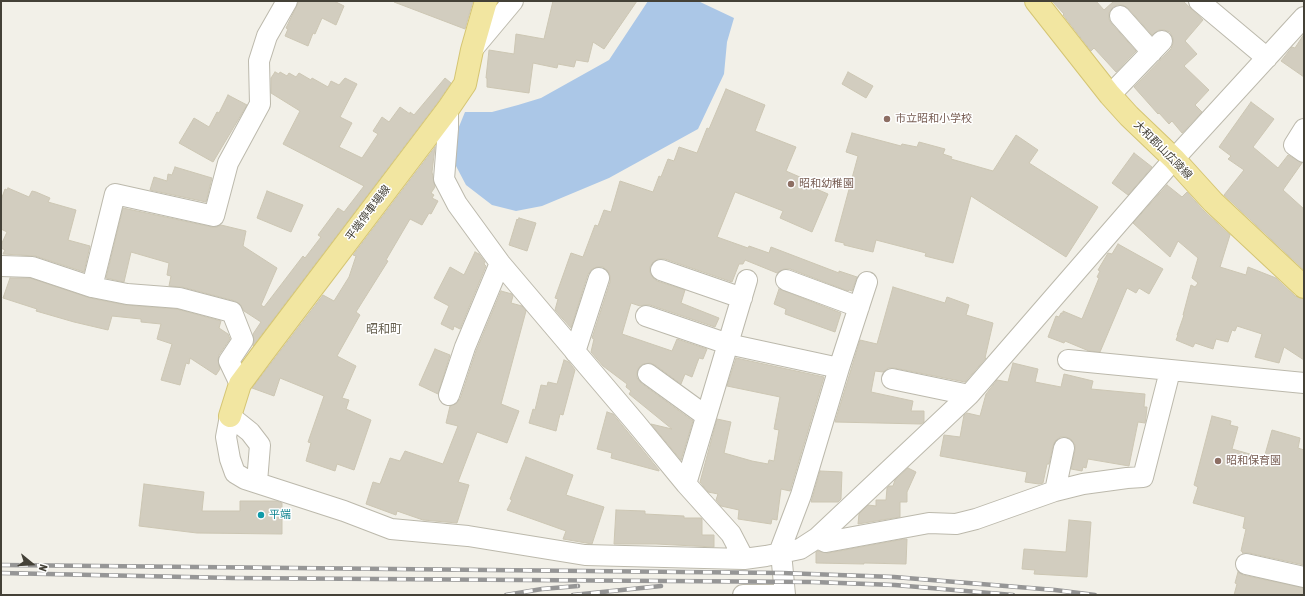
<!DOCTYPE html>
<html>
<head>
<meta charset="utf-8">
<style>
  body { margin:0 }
  #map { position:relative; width:1305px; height:596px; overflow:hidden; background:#f2f0e8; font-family:"Asap Condensed",sans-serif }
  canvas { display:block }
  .frame { position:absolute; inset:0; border:2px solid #444137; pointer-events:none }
  .north { position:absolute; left:12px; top:544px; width:40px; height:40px; -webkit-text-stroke:3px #fff; paint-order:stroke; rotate:108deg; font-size:11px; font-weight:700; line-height:16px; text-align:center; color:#444137 }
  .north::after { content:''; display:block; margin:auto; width:14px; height:18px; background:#444137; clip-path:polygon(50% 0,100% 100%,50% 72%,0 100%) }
</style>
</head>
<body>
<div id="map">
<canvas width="1305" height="596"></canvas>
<div class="frame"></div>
<div class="north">N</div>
</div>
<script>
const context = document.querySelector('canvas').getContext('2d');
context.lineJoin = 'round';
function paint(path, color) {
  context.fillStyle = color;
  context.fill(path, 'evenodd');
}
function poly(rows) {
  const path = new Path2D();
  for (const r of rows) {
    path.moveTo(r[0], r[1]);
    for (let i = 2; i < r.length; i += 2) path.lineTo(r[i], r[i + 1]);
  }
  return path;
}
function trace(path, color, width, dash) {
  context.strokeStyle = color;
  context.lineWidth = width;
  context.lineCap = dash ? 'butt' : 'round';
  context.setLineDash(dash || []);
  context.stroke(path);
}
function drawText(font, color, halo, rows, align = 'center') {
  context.font = font + ' "Asap Condensed","Noto Sans JP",sans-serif';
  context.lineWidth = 3;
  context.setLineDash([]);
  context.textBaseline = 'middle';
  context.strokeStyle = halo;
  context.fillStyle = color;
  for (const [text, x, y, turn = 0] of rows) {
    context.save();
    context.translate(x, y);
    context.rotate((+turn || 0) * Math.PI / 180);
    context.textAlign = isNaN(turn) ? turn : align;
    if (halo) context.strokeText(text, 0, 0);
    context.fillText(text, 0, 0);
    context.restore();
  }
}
paint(poly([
  [648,1,698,1,734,18,727,42,724,74,698,129,609,178,542,206,516,211,492,205,466,185,456,166,456,134,465,112,492,112,518,105,541,98,609,60]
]), '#abc7e7');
const building = poly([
  [299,1,334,1,344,6,336,25,322,18,315,34,313,33,308,46,285,36,288,29,286,28,299,1],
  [394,1,473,1,465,29,394,2,394,1],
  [553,1,637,1,604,49,593,42,588,62,576,60,574,67,558,64,557,68,533,63,529,93,487,87,487,78,486,78,489,50,514,54,516,34,544,39,553,1],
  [1052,1,1096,1,1104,10,1114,1,1183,1,1203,20,1185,41,1197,54,1184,66,1209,90,1195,105,1202,112,1182,133,1172,121,1169,124,1159,113,1158,114,1134,87,1171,49,1173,43,1173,38,1170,32,1164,30,1159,30,1152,35,1128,8,1123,5,1117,5,1113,7,1109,13,1109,19,1111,23,1136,51,1116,72,1094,48,1091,51,1063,15,1064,14,1052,1],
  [1304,34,1304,77,1281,61,1292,47,1295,48,1304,34],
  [275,72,279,74,280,72,287,76,289,73,296,77,299,73,311,80,312,78,328,87,331,81,339,85,345,78,357,84,340,117,352,123,339,147,362,158,378,134,373,131,382,117,389,122,400,107,410,114,410,112,414,115,445,78,451,83,438,102,253,346,254,341,253,334,261,322,244,311,240,304,235,301,182,287,169,286,171,276,167,275,169,263,131,252,124,282,106,278,123,208,212,227,217,227,221,225,246,231,243,246,277,268,261,305,264,307,303,256,305,258,321,237,318,235,338,208,344,212,364,186,283,144,300,111,271,93,271,78,275,72],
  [848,72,873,86,866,98,842,84,848,72],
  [726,89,765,105,755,131,796,147,786,171,809,181,807,185,828,194,812,232,780,218,783,211,735,192,717,237,748,248,749,246,769,253,771,247,839,273,839,271,857,277,852,291,849,290,848,291,790,269,784,269,777,273,745,260,743,264,739,264,732,282,665,259,658,259,653,262,650,267,650,272,653,278,657,281,685,290,681,303,719,318,715,327,650,305,644,305,640,306,631,303,622,334,672,351,677,339,707,349,703,359,699,358,692,377,685,374,681,384,655,365,650,363,643,364,639,367,637,372,637,378,641,383,693,421,681,460,651,424,672,429,629,394,631,391,626,387,627,384,603,366,591,352,594,339,592,338,610,282,610,276,608,271,603,267,597,267,592,269,588,274,571,328,555,310,558,299,555,298,571,253,583,257,595,225,598,226,604,210,611,212,620,181,653,192,659,176,661,177,668,159,674,161,679,147,697,153,707,128,709,129,726,89],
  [228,95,247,105,213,162,179,143,194,118,209,127,217,112,219,113,228,95],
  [1251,102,1274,119,1253,147,1278,168,1288,155,1302,163,1283,190,1304,209,1304,270,1224,195,1244,170,1228,159,1231,156,1219,147,1251,102],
  [852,133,901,146,902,144,917,147,919,142,945,149,943,154,952,157,951,159,993,171,1016,135,1038,150,1029,163,1098,207,1066,257,971,196,953,263,925,256,926,253,876,240,873,252,844,245,844,243,835,241,858,156,846,152,852,133],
  [435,147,432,172,435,187,431,193,434,195,432,198,438,201,431,214,429,213,422,225,410,219,386,260,388,261,356,312,360,315,337,356,356,366,342,398,349,400,346,409,371,420,354,470,337,464,335,471,306,461,311,443,308,442,324,396,280,378,274,396,252,388,323,295,334,301,349,277,356,256,353,255,435,147],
  [1134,153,1152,167,1128,195,1112,183,1134,153],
  [175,167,212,178,206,202,150,190,154,177,167,181,168,174,172,175,175,167],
  [1167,185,1182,197,1187,192,1204,211,1230,235,1220,267,1246,275,1248,267,1276,278,1295,296,1304,299,1304,360,1284,347,1279,363,1255,357,1262,334,1237,326,1235,331,1232,330,1228,342,1216,339,1213,349,1195,343,1193,347,1176,340,1178,335,1177,335,1184,315,1183,315,1191,285,1195,287,1198,283,1192,278,1198,258,1178,241,1170,257,1133,223,1167,185],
  [8,188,29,197,32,191,36,192,50,198,48,202,76,210,68,240,90,246,84,272,35,256,3,254,5,250,1,248,1,245,7,232,1,229,1,200,5,189,7,190,8,188],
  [267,191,303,205,291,232,257,218,267,191],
  [519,218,536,223,527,251,509,245,517,219,518,220,519,218],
  [1118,244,1163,269,1149,294,1139,288,1136,293,1127,288,1100,352,1089,351,1065,341,1064,343,1048,337,1056,316,1059,317,1061,313,1063,313,1063,311,1082,319,1099,278,1097,277,1100,271,1098,270,1108,253,1112,254,1118,244],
  [475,252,479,254,485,262,484,264,486,266,460,329,454,326,453,330,441,324,449,306,434,298,450,267,464,275,475,252],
  [10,278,30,278,90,298,126,305,177,309,221,321,219,328,228,334,230,339,219,355,218,360,220,369,216,375,190,358,189,364,186,363,180,385,161,380,172,344,157,339,161,324,141,322,141,319,112,316,108,330,74,322,36,311,37,309,3,298,10,278],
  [893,287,945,303,947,297,969,305,966,315,993,323,985,358,986,358,965,382,894,368,888,368,883,372,875,371,871,392,913,401,911,411,924,411,924,422,921,424,835,422,860,340,877,344,893,287],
  [779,289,841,313,835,332,785,314,786,309,774,304,779,289],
  [501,291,512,294,513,296,511,303,522,306,526,311,501,404,519,411,507,443,477,432,458,482,469,485,457,523,423,520,397,511,396,515,366,504,373,482,380,484,390,458,400,461,405,451,443,464,458,426,446,423,450,406,456,404,460,399,476,351,501,291],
  [435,349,450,355,438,394,419,385,435,349],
  [736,358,824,377,790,491,781,489,777,520,772,519,771,524,738,519,739,510,721,506,716,500,718,494,708,492,700,482,717,419,731,422,724,453,752,461,768,464,769,460,774,461,779,430,774,429,780,397,727,386,736,358],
  [564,360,569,362,575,370,563,415,560,414,556,431,529,423,533,409,535,410,541,385,547,386,548,382,557,384,564,360],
  [1013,363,1038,369,1035,382,1061,387,1064,374,1093,381,1091,389,1145,394,1144,407,1147,407,1146,417,1145,423,1138,422,1129,466,1088,459,1086,468,1083,467,1082,471,1071,469,1075,450,1075,445,1071,439,1066,437,1060,437,1055,441,1053,446,1049,464,1047,464,1043,483,1039,484,1025,482,1027,472,940,456,944,435,960,437,964,415,967,413,980,416,986,394,997,380,1008,382,1013,363],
  [607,412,613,414,659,470,659,471,611,458,612,453,597,449,607,412],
  [1212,416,1231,421,1230,425,1238,427,1232,449,1264,458,1272,430,1300,438,1298,448,1304,450,1304,565,1249,553,1242,553,1243,552,1241,551,1246,529,1243,528,1245,517,1193,503,1198,487,1194,485,1212,416],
  [526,457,573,475,566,495,604,507,592,544,563,539,566,531,507,510,512,500,510,499,526,457],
  [908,468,916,472,907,492,907,502,900,502,900,517,858,524,859,514,868,505,876,506,876,500,886,500,887,488,889,486,893,486,895,480,908,468],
  [820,471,842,472,841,499,838,502,811,502,820,471],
  [144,484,204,492,202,511,240,511,240,501,277,501,282,503,282,534,197,533,139,526,144,484],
  [616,510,645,511,645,514,684,516,684,518,701,518,702,519,702,535,714,535,714,547,656,544,614,544,616,510],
  [1069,520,1091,522,1087,577,1034,574,1035,570,1022,569,1024,549,1066,552,1069,520],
  [904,539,907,539,906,564,864,563,864,564,816,563,816,552,818,551,828,553,904,539],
  [1238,572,1243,575,1304,588,1304,595,1234,595,1237,584,1235,583,1238,572]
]);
paint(building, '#d2cdbf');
trace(building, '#ccc6b3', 1);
const minor = poly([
  [1199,1,1267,58],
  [1120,16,1152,52],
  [472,50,513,1],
  [1110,95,1162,41],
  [448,109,448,129,444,179,457,204,500,263,635,422,686,484,731,534,744,559],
  [1304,129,1294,145,1304,152],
  [1,266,32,267,92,287,127,294,179,298,232,312,243,340,229,361,240,384],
  [661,270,742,298],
  [786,280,859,307],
  [92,287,115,194,214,216,228,163,260,104,259,61,267,36,287,1],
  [646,316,728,344,839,368],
  [575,352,599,278],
  [1068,360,1304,383],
  [648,374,706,416],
  [892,379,969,395],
  [449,395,465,347,500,263],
  [257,482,260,445,250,432,230,416,226,437,230,459,235,473,245,479,344,511,391,529,468,536,585,555,744,559,766,556,800,549,817,538,969,395,1174,159,1304,17],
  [686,484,747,280],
  [1055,491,1064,448],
  [817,538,826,542,929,523,956,524,976,519,1055,491,1083,484,1127,478,1143,477,1170,371],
  [1246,564,1304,577],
  [743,595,785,595],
  [785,595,782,563,779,553,801,495,839,368,867,282]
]);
const major = poly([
  [1036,1,1110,95,1129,116,1174,159,1213,202,1304,287],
  [230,416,240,384,263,353,448,109,465,84,472,50,486,1]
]);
trace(minor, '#bcb9ac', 22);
trace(major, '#d5c573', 24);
trace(minor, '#fff', 20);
trace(major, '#f2e6a1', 22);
const rail = poly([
  [1,565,782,573,894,577,1055,590,1095,595],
  [1,573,233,578,813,582,895,585,1013,595],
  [506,595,542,589,578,586],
  [573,595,661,586]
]);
trace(rail, '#969696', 4.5);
trace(rail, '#fff', 3, [9]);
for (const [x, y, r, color] of [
  [887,119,4,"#8d6e63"],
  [791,184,4,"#8d6e63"],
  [1218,461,4,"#8d6e63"],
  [261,515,4,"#0f9aa8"]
]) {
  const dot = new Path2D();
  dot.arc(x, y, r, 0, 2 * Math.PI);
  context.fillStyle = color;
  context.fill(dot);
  trace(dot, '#fff', 1.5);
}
drawText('11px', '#785e54', '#fff', [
  ["市立昭和小学校",895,119],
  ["昭和幼稚園",799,184],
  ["昭和保育園",1226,461]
], 'left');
drawText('11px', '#444137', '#fff', [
  ["大和郡山広陵線",1163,150,45],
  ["平端停車場線",368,213,-53]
]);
drawText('11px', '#0d838f', '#fff', [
  ["平端",269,515]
], 'left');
drawText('12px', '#666050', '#fff', [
  ["昭和町",384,329]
]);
</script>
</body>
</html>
